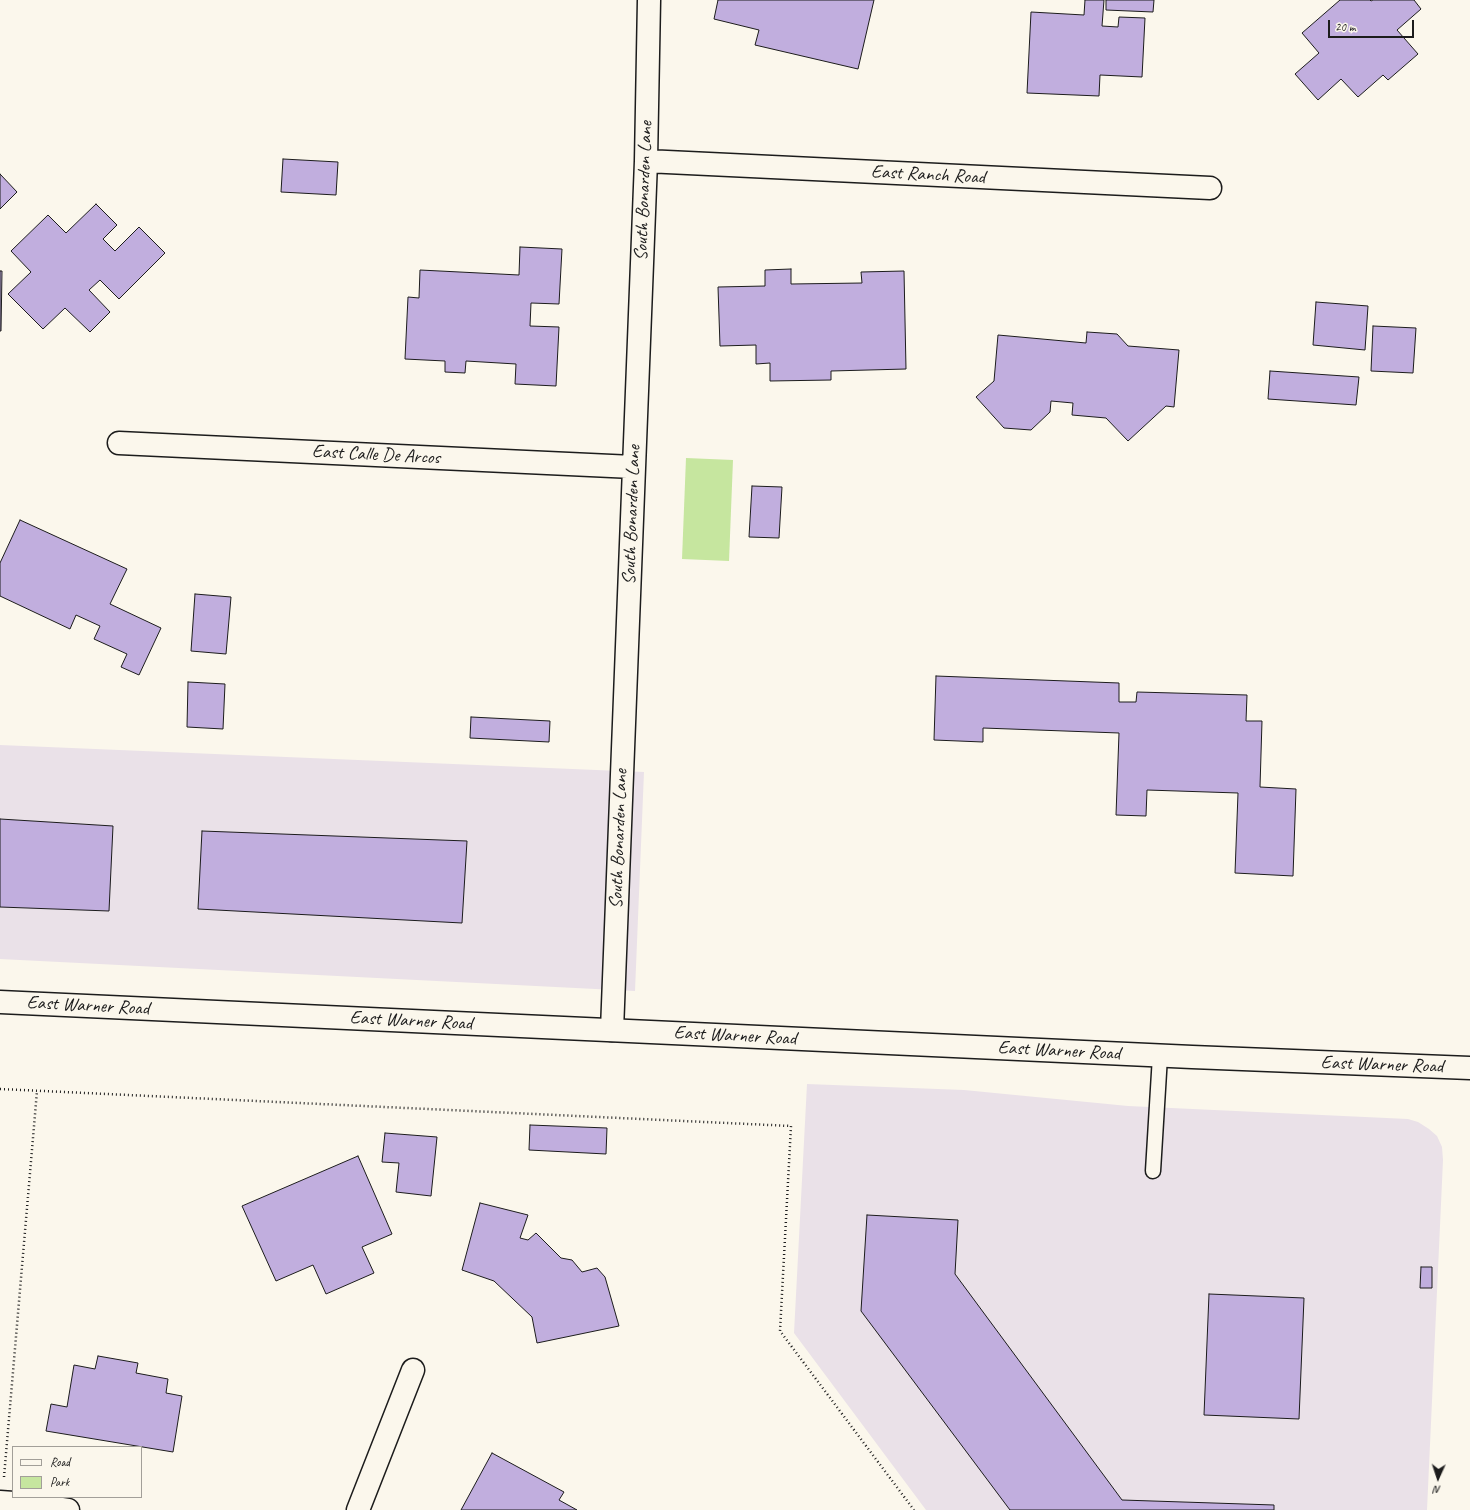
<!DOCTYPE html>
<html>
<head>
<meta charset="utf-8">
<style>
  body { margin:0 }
  #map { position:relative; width:1470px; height:1510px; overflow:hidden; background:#fbf7ec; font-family:Caveat,sans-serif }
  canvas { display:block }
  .legend { position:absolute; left:12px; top:1446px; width:130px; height:52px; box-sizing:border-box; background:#fbf7ec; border:1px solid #a29f99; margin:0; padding:5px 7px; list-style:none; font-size:12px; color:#1c1c1c }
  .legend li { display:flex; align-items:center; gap:8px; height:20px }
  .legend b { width:20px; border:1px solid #a29f99 }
  .north { position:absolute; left:1418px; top:1458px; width:40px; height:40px; -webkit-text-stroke:3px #fbf7ec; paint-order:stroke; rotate:183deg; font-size:11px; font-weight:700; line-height:16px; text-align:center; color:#1c1c1c }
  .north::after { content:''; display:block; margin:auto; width:14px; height:18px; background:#1c1c1c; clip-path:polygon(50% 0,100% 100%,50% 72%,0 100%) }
  .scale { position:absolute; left:1328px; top:20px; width:86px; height:18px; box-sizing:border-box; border:2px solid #1c1c1c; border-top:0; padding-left:5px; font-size:12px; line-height:14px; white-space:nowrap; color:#1c1c1c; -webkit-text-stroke:3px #fbf7ec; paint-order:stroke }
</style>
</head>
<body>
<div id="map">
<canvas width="1470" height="1510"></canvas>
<ul class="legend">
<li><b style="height:5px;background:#fbf7ec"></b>Road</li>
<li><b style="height:11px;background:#c6e69f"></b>Park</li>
</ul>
<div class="north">N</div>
<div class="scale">20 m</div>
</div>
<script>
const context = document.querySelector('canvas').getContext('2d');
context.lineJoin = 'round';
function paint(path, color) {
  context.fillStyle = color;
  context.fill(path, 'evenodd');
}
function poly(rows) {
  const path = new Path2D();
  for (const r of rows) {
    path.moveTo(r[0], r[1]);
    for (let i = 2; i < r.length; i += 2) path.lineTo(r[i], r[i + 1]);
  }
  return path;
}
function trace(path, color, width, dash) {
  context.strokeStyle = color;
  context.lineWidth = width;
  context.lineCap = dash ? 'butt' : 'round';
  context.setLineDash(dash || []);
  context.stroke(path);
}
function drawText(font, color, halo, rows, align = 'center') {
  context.font = font + ' Caveat,sans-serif';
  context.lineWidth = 3;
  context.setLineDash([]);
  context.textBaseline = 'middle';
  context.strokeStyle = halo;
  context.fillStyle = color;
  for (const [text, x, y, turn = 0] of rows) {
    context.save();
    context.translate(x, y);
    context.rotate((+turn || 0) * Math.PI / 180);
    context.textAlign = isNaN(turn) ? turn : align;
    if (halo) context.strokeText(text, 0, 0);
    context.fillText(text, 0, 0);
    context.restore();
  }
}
paint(poly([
  [0,745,644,772,635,991,0,959],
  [807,1084,964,1090,1128,1106,1408,1119,1418,1122,1429,1129,1437,1136,1442,1147,1443,1160,1427,1510,926,1510,794,1333]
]), '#eae1e8');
paint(poly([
  [686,458,733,460,729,561,682,559]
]), '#c6e69f');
const building = poly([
  [718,0,874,0,858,69,755,45,759,30,714,19,718,0],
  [1085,0,1104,0,1102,26,1118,27,1119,17,1145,18,1142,77,1100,75,1099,96,1027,93,1031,12,1084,15,1085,0],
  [1106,0,1154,0,1153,12,1106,10,1106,0],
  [1340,0,1370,0,1371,1,1373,0,1414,0,1421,9,1397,30,1418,54,1388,80,1383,75,1358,97,1341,79,1318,100,1295,74,1319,53,1302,33,1340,0],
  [283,159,338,162,336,195,281,192,283,159],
  [0,174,17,192,0,209,0,174],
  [96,204,117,225,103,239,115,251,139,227,165,253,119,299,100,280,89,290,110,312,90,332,65,308,43,329,8,294,31,272,11,251,48,215,66,233,96,204],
  [520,247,562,249,559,304,531,303,530,326,559,327,556,386,515,384,516,364,466,361,465,373,445,372,445,361,405,359,408,297,419,298,420,270,519,275,520,247],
  [791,269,791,284,862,283,861,272,904,271,906,369,831,371,831,380,770,381,770,363,756,364,756,345,720,346,718,287,765,286,765,270,791,269],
  [0,271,2,271,1,331,0,331,0,271],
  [1316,302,1368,306,1365,350,1313,345,1316,302],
  [1373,326,1416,328,1413,373,1371,371,1373,326],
  [1087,332,1117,334,1128,346,1179,350,1174,407,1166,406,1128,441,1106,418,1072,415,1073,403,1051,401,1050,412,1031,430,1004,428,976,397,994,381,998,335,1086,343,1087,332],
  [1270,371,1359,377,1356,405,1268,399,1270,371],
  [752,486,782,487,779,538,749,537,752,486],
  [20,520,127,569,110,604,161,628,139,675,121,667,127,654,94,639,100,626,76,615,70,629,0,596,0,563,20,520],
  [195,594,231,597,226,654,191,651,195,594],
  [936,676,1119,683,1119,702,1136,702,1137,692,1247,695,1246,721,1262,721,1260,787,1296,789,1293,876,1235,873,1238,793,1147,790,1146,816,1116,815,1119,733,983,728,983,742,934,740,936,676],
  [188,682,225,684,223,729,187,727,188,682],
  [471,717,550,721,549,742,470,738,471,717],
  [0,819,113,826,109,911,0,907,0,819],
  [202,831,467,841,462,923,198,909,202,831],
  [530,1125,607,1128,606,1154,529,1150,530,1125],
  [385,1133,437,1137,431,1196,396,1192,399,1163,382,1162,385,1133],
  [358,1156,392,1234,362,1247,374,1273,326,1294,313,1265,276,1281,242,1206,358,1156],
  [480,1203,528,1215,520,1238,528,1240,536,1233,561,1258,572,1260,582,1272,597,1268,605,1277,619,1326,537,1343,532,1317,494,1281,462,1270,480,1203],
  [867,1215,958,1220,955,1274,1122,1500,1274,1505,1274,1510,1010,1510,861,1311,867,1215],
  [1421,1267,1432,1267,1432,1288,1420,1288,1421,1267],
  [1209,1294,1304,1298,1299,1419,1204,1415,1209,1294],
  [98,1356,138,1363,136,1373,168,1379,166,1393,182,1396,173,1452,46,1431,51,1404,67,1407,74,1365,95,1369,98,1356],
  [492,1453,564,1492,559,1500,577,1510,461,1510,492,1453]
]);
paint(building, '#c1aede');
trace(building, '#1c1c1c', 1);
const service = poly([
  [1153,1171,1160,1056]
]);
const minor = poly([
  [646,161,1210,188],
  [119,443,633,467],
  [612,1030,646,161,649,0],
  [0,1502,28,1504,68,1510],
  [358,1510,413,1370]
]);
const secondary = poly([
  [0,1002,1192,1057,1470,1068]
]);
trace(service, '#1c1c1c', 17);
trace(minor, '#1c1c1c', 25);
trace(secondary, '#1c1c1c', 25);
trace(poly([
  [0,1089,791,1126,780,1331,914,1510],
  [4,1477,37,1091]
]), '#1c1c1c', 2.5, [1, 3]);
trace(service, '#fbf7ec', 14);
trace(minor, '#fbf7ec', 22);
trace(secondary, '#fbf7ec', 22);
drawText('19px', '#1c1c1c', '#fbf7ec', [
  ["East Ranch Road",928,175,3],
  ["South Bonarden Lane",644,191,-88],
  ["East Calle De Arcos",376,455,3],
  ["South Bonarden Lane",632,515,-88],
  ["South Bonarden Lane",619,839,-88],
  ["East Warner Road",88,1006,3],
  ["East Warner Road",411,1021,3],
  ["East Warner Road",735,1036,3],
  ["East Warner Road",1059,1051,3],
  ["East Warner Road",1382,1065,2]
]);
</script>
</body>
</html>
